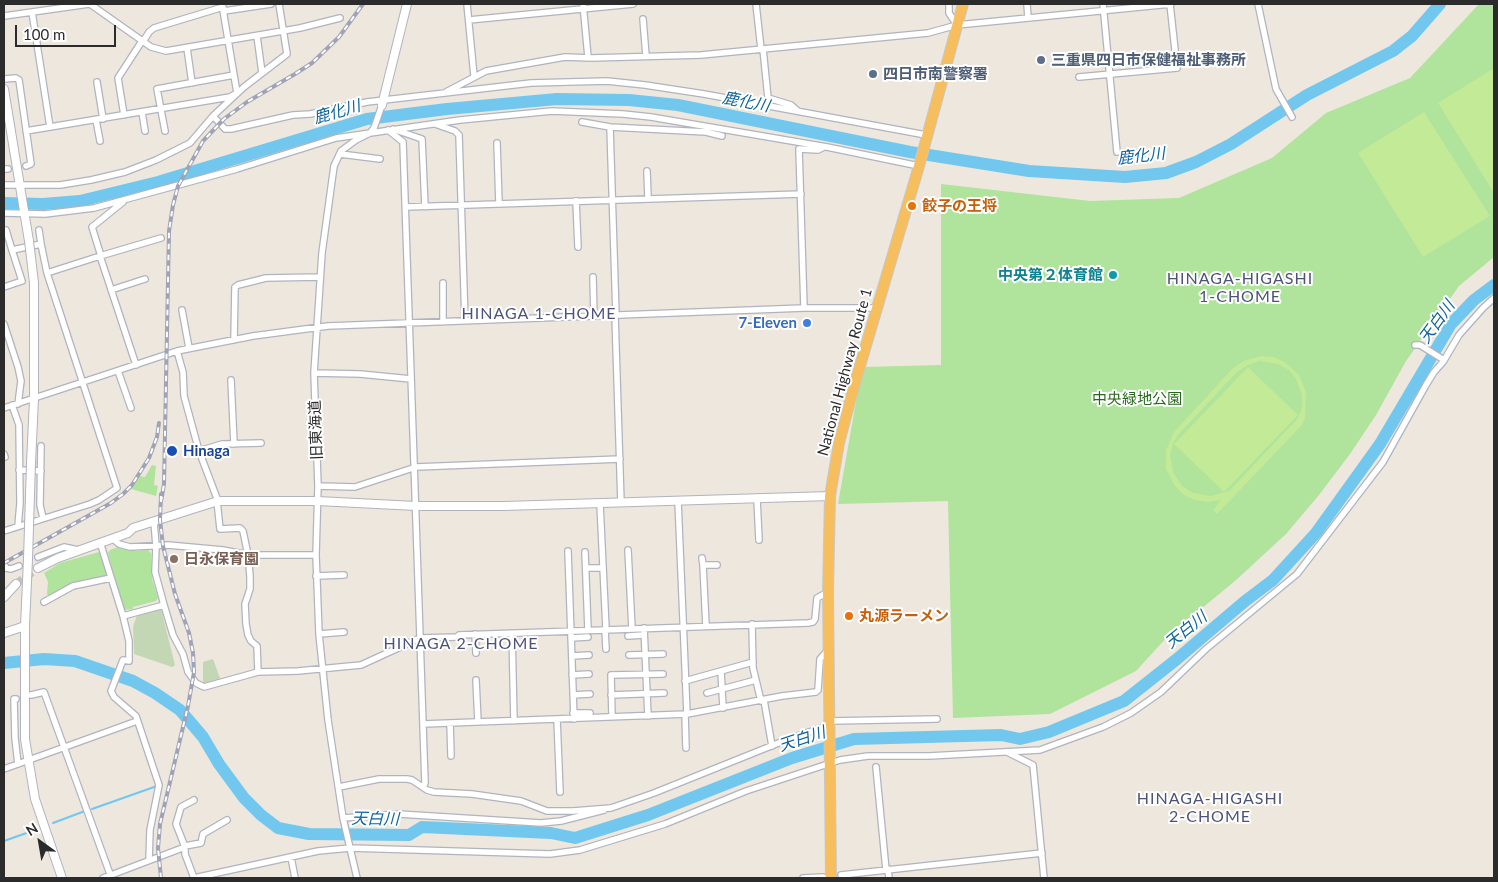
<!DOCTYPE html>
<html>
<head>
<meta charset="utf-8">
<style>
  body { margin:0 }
  #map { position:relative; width:1498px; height:882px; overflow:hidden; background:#ede7de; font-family:Lato,sans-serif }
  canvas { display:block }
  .frame { position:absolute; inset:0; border:5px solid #2b2b2b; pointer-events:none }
  .north { position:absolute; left:15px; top:817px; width:50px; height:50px; -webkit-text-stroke:4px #fff; paint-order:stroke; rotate:328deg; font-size:14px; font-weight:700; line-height:20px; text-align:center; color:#2b2b2b }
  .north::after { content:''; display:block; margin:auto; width:18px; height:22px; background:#2b2b2b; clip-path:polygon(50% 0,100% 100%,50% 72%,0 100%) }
  .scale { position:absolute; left:15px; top:25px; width:101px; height:22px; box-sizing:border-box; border:2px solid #2b2b2b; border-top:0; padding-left:6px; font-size:15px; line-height:18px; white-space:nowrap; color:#2b2b2b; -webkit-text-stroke:4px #fff; paint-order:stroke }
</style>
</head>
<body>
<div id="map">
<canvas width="1498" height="882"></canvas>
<div class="frame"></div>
<div class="north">N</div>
<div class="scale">100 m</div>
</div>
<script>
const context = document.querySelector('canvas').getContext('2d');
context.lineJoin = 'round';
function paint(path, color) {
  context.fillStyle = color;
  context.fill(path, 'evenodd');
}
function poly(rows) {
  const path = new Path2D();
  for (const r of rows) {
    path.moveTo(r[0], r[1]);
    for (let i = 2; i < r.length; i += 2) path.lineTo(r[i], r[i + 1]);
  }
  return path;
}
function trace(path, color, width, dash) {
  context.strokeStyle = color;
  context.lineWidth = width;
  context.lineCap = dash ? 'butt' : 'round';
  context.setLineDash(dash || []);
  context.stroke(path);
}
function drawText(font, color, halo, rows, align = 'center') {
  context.font = font + ' Lato,"Noto Sans JP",sans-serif';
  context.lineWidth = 4;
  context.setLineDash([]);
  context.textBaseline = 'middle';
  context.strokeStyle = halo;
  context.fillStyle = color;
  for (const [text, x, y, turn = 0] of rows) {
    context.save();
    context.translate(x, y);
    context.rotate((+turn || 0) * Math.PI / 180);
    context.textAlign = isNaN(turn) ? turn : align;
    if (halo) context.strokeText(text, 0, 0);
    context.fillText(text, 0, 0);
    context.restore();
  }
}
paint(poly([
  [1479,4,1494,4,1494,257,1459,286,1406,361,1376,415,1350,454,1319,495,1286,534,1235,581,1168,636,1136,671,1050,714,953,718,948,501,838,504,858,390,865,367,941,365,941,184,1090,201,1179,198,1272,158,1326,113,1410,78],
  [152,465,156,466,154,485,158,486,156,496,131,489,140,476,145,477],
  [118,547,137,551,148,550,151,553,152,579,158,598,156,601,133,607,133,609,124,610,108,553,110,550],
  [99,552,102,554,108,574,106,576,73,583,49,596,47,594,48,582,44,573,60,563]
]), '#b0e39b');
paint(poly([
  [161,609,175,665,172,667,134,654,133,627,137,615],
  [213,659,221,681,203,683,203,662]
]), '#c4d7b5');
paint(poly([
  [1494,68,1494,193,1438,103],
  [1424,112,1490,216,1423,257,1358,153],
  [1261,356,1273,357,1285,362,1299,375,1306,392,1305,418,1302,425,1217,514,1213,510,1221,500,1208,502,1195,500,1184,495,1175,486,1166,469,1166,450,1174,432,1232,369,1243,361],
  [1259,361,1278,364,1289,370,1296,379,1302,395,1302,407,1298,418,1229,491,1211,496,1193,493,1182,486,1173,472,1170,455,1173,443,1179,434,1237,372,1248,365],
  [1248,367,1298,415,1224,492,1174,444]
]), '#c3ea97');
trace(poly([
  [92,809,157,786],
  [53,823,85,811],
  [4,841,35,830]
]), '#72c7ee', 2);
trace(poly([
  [4,203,43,204,80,201,158,182,367,119,447,109,557,99,629,100,678,105,910,152,1029,171,1125,177,1166,173,1196,162,1231,144,1307,95,1393,51,1412,36,1440,4],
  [4,663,44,659,75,661,133,681,155,693,180,710,203,737,219,764,244,798,261,815,278,828,309,834,409,835,422,827,551,833,575,838,648,815,792,758,854,739,1001,735,1020,739,1049,732,1124,701,1177,659,1244,602,1273,580,1316,533,1380,444,1451,324,1474,300,1494,285]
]), '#72c7ee', 12);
trace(poly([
  [16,584,38,568]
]), '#c6c1ba', 8, [8, 4]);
const minor = poly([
  [90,4,151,47,166,51,300,28,340,18],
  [467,4,474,76],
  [583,4,588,57],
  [756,4,761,49],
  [949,4,949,13,957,25],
  [1027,4,1028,18],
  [1103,4,1117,152],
  [1258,4,1276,89,1292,117],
  [224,11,271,4],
  [32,12,50,127],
  [4,16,89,4],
  [643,19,646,56],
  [469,20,633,4],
  [257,36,262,73],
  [143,42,149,32,154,28,223,7],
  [187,48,192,83],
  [763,49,768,98,791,105,798,111],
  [1079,77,1177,68,1170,4],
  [4,79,16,78,19,80,31,164,26,166],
  [97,82,103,119],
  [446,92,486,71,565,57,591,58,701,55,928,33,957,25,1171,4],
  [142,112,145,131],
  [124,115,118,78,142,41],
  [213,116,244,87,287,54,279,4],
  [96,120,100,141],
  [582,122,610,127,706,132,722,136],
  [435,124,455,131,459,135,465,321],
  [610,127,616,315],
  [393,129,422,139,425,207],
  [388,130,403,142,425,783,423,787],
  [26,131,230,97,237,93,222,4],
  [165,131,157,89,234,75],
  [497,143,499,204],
  [340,154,380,159],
  [4,169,8,169],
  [647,171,648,198],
  [4,185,60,185,91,180,125,172,156,160,190,143,213,116,225,129,231,129,293,115,310,114,367,102,531,83,607,81,645,85,704,94,926,135],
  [576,201,578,247],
  [406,207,801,194],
  [4,213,45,214,94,208,237,169,336,138,460,120,552,111,623,114,651,117,827,147,919,166],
  [6,230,12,250],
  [39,230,41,244],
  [100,256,161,238],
  [101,256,92,227,123,202],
  [47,273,100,256,136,365],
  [593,277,594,316],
  [443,283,443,322],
  [4,287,22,281,12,250,41,244,47,273,117,488,99,500,90,504,4,531],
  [111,290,145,279],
  [804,308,799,149,818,150,824,147],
  [182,310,189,348],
  [615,315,621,503],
  [4,324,18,367,21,381,18,404],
  [234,340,235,287,238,285,266,278,320,277],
  [1415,345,1420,345,1444,360],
  [118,371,131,408],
  [314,373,360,374,411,379],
  [231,380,234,444],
  [12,405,19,425,20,503,18,526],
  [4,408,177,351],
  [41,446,40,505,43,518],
  [199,451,222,444,261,443],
  [4,454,5,457],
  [19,470,41,471],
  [318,486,355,487,416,467,620,459],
  [757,499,759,540],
  [217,501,220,529,240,528,243,531,248,555,250,576,250,589,245,604,246,624,248,635,251,641,257,646,258,672],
  [218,501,199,451,184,396,183,372,177,351,253,336,328,326,804,308,877,308],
  [678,501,687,714],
  [600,504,606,629],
  [112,538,119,544,130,547,168,545,223,550,248,555,316,555],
  [100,542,123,616],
  [628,550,632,629],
  [568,551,574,719],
  [585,552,588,630],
  [38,557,64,547,78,550],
  [702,558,703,565,717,565],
  [4,564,6,568,11,569,19,566],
  [703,565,706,626],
  [586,568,603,568],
  [316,576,344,575],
  [44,602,73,586,111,578],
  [164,605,173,635,183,654,188,672,196,683,204,687,258,672,298,671,361,665,420,638,457,637,459,635,808,623,813,622,815,619,817,598,828,592],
  [752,624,753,668,761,701],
  [644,628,648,716],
  [605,629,606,649],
  [512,633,514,721],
  [319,634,344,632],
  [475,634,476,653],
  [628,636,644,635],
  [571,638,588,637],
  [629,655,663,654],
  [572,656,589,655],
  [721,671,723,708],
  [572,675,589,674],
  [476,680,478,722],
  [685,681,753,662],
  [707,693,756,680],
  [31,695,44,692,110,874],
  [573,695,590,694],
  [611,695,664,693],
  [16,699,14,699,15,738,18,764],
  [764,700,772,746],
  [573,713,590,713],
  [685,714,686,748],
  [612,717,611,675,663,674],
  [557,719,560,792],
  [829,721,937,719],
  [450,723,451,756],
  [423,724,687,714,782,696,816,692,818,690,820,659,828,650],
  [1009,753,1033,765,1044,878],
  [876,767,886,870],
  [4,769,137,721],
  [339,787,379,779,407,779,412,780,427,790,434,792,472,794,521,801,547,811,573,811,611,808,654,793,781,742,829,725],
  [343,818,399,814,541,823,561,821,604,810],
  [185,846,201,843,203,834,227,820],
  [291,857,295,878],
  [149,860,150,830,159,785,136,716,114,697,111,691,123,660,129,661,129,641,123,616,164,605,155,572,156,546,154,522],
  [888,869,889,878],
  [841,875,1042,853],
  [103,878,185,847],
  [194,878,318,851,350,848,550,854,580,850,665,824,746,791,840,760,868,756,929,756,1040,750,1103,727,1131,713,1161,692,1206,649,1297,574,1383,462,1426,385,1434,372,1443,362,1459,335,1483,308,1494,298],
  [194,878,185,854,185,847,176,824,181,807,194,800],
  [357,878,343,818,328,720,319,634,316,555,318,486,314,373,322,253,334,166,341,151,356,140,370,133,374,128,382,105],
  [803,878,823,877]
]);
const tertiary = poly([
  [4,89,29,241],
  [382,105,407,4],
  [31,463,34,399,34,283],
  [28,559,25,626,25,739,35,799,62,878],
  [38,568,58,558,128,533,133,528,218,501,317,501,416,506,504,506,830,496],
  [4,597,16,584],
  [4,633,25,626]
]);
const trunk = poly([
  [831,878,828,592,830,496,839,443,854,386,919,166,963,4]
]);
trace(minor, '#b1b3bf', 8);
trace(tertiary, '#b1b3bf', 10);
trace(trunk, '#c8c8c8', 12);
trace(minor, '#fff', 5.5);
trace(tertiary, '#fff', 8);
trace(trunk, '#f6be5c', 10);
const rail = poly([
  [161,502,164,484,169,231,173,205,178,186,203,141,224,119,247,102,295,74,312,63,339,37,363,4],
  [4,563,111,503,123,494,132,485,149,458,157,437,159,423],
  [161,878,158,848,160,824,188,706,194,672,193,653,189,633,175,594,163,546,160,520,161,494]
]);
trace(rail, '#a0a2b5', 4);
trace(rail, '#fff', 2, [5.5]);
const tertiaryBridge = poly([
  [29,241,34,283],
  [28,559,31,463]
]);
trace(tertiaryBridge, '#b1b3bf', 10, []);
trace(tertiaryBridge, '#fff', 8);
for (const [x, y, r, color] of [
  [1041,60,5,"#5c6f8a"],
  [873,74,5,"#5c6f8a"],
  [912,206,5,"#e8710a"],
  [1113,275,5,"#0f9aa8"],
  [807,323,5,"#3f7fe0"],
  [172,451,6,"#1a4fb4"],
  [174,559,5,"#8d6e63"],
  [849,616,5,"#e8710a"]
]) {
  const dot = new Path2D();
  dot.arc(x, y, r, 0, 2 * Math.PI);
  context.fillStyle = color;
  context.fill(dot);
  trace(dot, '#fff', 2);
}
drawText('bold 15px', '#4e5e75', '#fff', [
  ["三重県四日市保健福祉事務所",1051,60],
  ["四日市南警察署",883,74]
], 'left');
drawText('bold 15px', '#c56008', '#fff', [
  ["餃子の王将",922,206],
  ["丸源ラーメン",859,616]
], 'left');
drawText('bold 15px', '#0d838f', '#fff', [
  ["中央第２体育館",1103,275]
], 'right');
drawText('bold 15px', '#366cbe', '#fff', [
  ["7-Eleven",797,323]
], 'right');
drawText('15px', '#2b2b2b', '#fff', [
  ["National Highway Route 1",845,372,-75],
  ["旧東海道",316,430,-92]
]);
drawText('15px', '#27691b', '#fff', [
  ["中央緑地公園",1137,399]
]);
drawText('bold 15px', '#164399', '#fff', [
  ["Hinaga",183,451]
], 'left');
drawText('bold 15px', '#785e54', '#fff', [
  ["日永保育園",184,559]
], 'left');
drawText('italic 16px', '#0e649c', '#fff', [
  ["鹿化川",746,102,11],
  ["鹿化川",337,112,-16],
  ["鹿化川",1141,156,-6],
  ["天白川",1437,322,-54],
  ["天白川",1186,630,-39],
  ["天白川",802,739,-18],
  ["天白川",375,819,1]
]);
context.letterSpacing = '1px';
drawText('16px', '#4c527c', '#fff', [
  ["HINAGA-HIGASHI",1240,279],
  ["1-CHOME",1240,297],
  ["HINAGA 1-CHOME",539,314],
  ["HINAGA 2-CHOME",461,644],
  ["HINAGA-HIGASHI",1210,799],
  ["2-CHOME",1210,817]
]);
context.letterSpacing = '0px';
</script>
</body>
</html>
